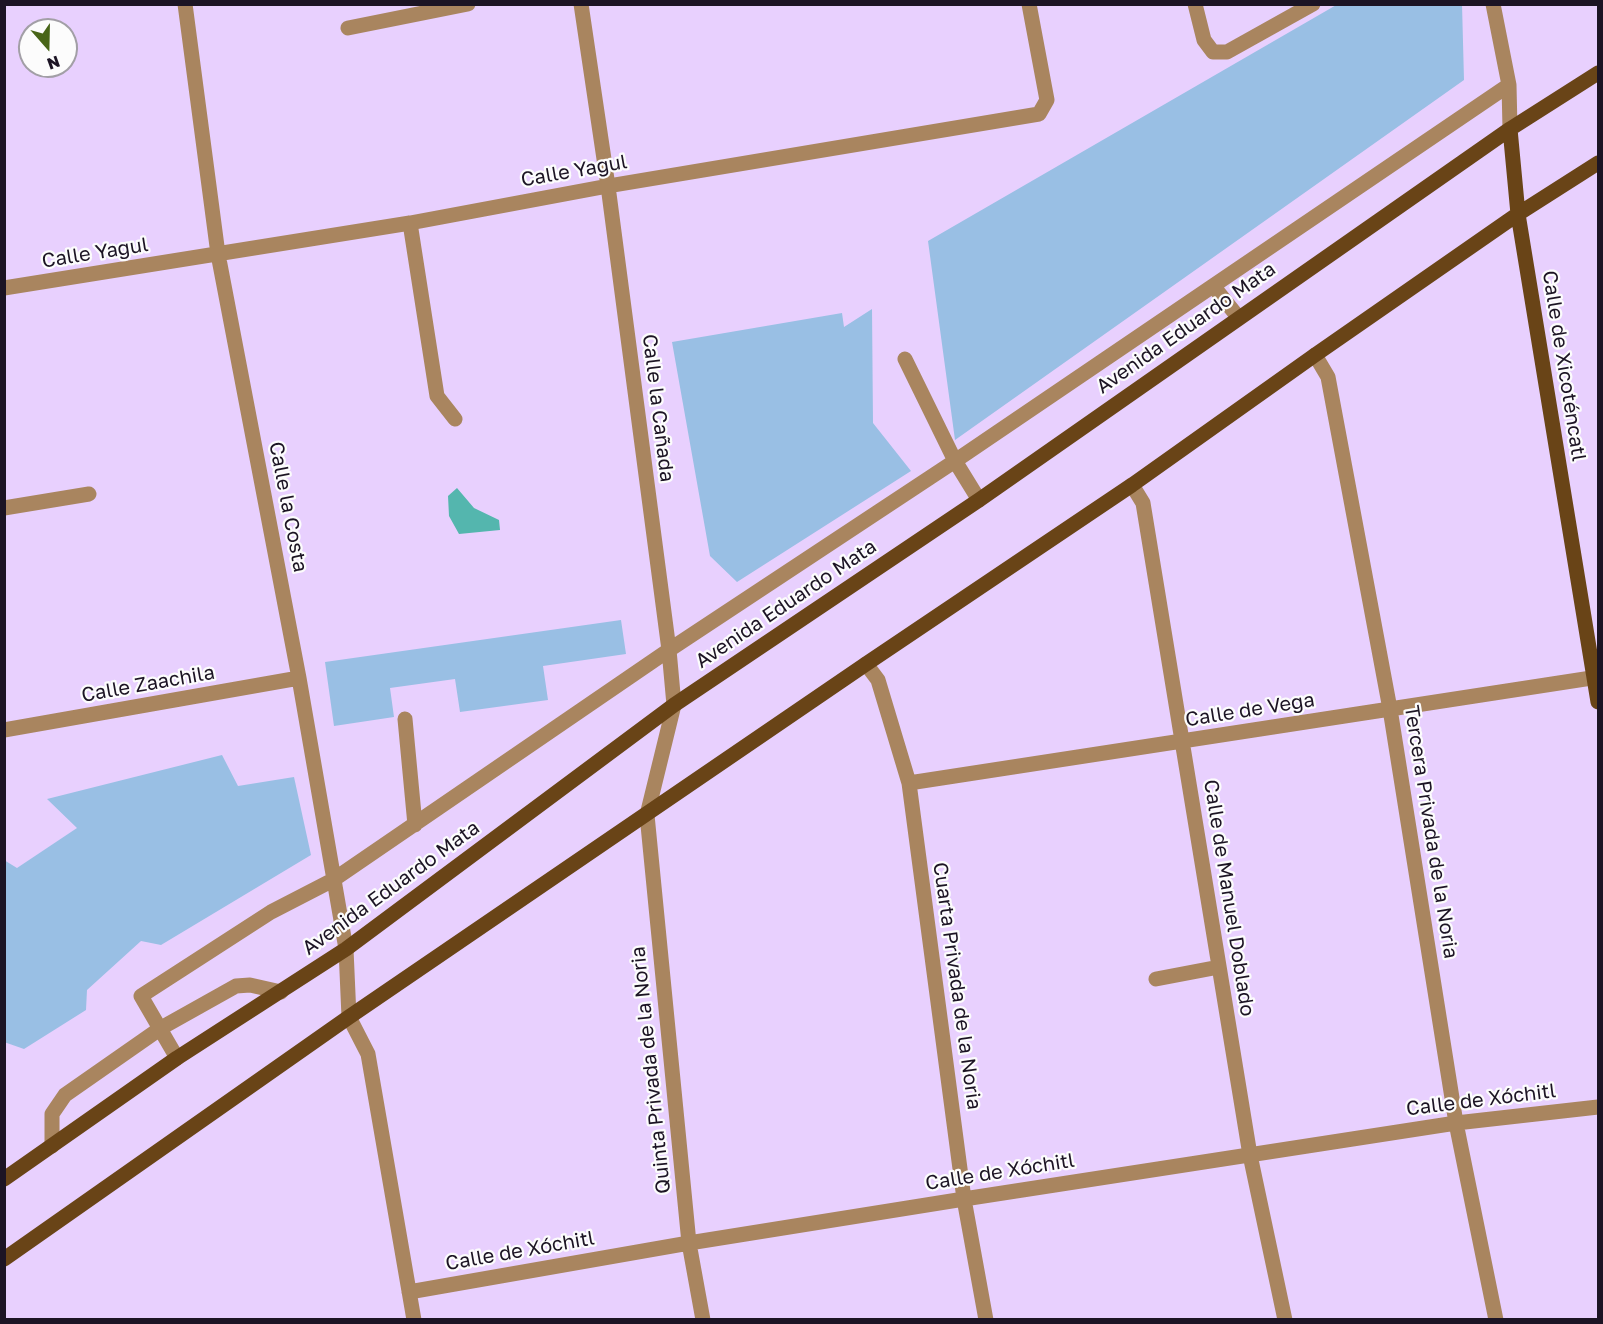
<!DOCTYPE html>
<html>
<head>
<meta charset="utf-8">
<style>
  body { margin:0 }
  #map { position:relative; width:1603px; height:1324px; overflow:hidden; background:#e8d0fe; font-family:"Golos Text",sans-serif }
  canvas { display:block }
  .frame { position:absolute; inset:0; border:6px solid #1c1424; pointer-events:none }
  .north { position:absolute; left:18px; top:18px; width:60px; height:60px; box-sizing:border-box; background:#fcfcfc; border:2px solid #a29fa6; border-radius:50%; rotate:160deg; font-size:16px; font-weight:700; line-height:24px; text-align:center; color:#1c1424 }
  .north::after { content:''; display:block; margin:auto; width:21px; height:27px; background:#486518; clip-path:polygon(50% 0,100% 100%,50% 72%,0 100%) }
</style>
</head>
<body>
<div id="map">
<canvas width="1603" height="1324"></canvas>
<div class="frame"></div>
<div class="north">N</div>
</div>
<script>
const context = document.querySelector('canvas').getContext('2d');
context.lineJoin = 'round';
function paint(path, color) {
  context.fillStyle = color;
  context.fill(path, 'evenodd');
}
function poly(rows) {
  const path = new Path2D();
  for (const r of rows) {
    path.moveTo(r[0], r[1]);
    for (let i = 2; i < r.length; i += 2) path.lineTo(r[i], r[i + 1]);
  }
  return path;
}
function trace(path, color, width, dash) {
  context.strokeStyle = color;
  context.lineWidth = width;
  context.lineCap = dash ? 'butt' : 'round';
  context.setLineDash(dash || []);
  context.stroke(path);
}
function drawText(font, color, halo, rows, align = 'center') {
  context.font = font + ' "Golos Text",sans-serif';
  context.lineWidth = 4.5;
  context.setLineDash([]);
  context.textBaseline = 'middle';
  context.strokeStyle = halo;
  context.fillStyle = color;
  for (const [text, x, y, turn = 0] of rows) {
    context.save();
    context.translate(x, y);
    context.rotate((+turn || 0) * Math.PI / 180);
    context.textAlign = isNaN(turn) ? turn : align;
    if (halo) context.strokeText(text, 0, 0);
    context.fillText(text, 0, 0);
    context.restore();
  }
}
paint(poly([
  [457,488,474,508,499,520,500,530,459,534,449,516,448,496]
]), '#54b6ae');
paint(poly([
  [1338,4,1462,4,1464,80,955,440,928,241],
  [872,309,873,423,911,471,737,582,710,556,672,342,842,313,844,327],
  [621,620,626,654,543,666,548,700,460,712,455,679,390,688,394,717,334,726,325,662],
  [222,755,238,786,294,777,311,855,161,945,141,941,87,990,86,1010,24,1049,4,1042,4,860,17,868,77,828,47,799]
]), '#99bfe4');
trace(poly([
  [185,4,218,254,299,678,346,949,349,1017,368,1054,414,1320],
  [581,4,608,186,669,650,674,705,647,815,689,1243,703,1320],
  [1195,4,1204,40,1213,52,1227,52,1313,4],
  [1493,4,1509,85,1510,129],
  [348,28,468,4],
  [410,223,437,396,455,419],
  [1214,287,1238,317],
  [4,288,410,223,608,186,1039,114,1047,100,1029,4],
  [1315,355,1328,377,1390,709,1456,1123,1496,1320],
  [905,359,955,461,979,500],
  [1132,485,1143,503,1250,1155,1285,1320],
  [4,508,89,494],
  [866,664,878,680,909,783,964,1199,986,1320],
  [405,719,415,825],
  [4,730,299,678],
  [909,783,1598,677],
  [1156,979,1219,967],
  [177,1058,141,996,271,912,333,880,669,650,955,461,1509,85],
  [52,1146,52,1114,65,1095,161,1028,236,986,250,985,281,992],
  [409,1292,689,1243,964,1199,1456,1123,1598,1107]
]), '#a9855f', 15);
trace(poly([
  [1510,129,1518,214,1598,702],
  [4,1179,177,1058,346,949,674,705,979,500,1510,129,1598,73],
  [4,1259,349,1017,866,664,1132,485,1315,355,1518,214,1598,163]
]), '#694417', 15);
drawText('20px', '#1c1424', '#fcfcfc', [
  ["Calle Yagul",574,171,-10],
  ["Calle Yagul",95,253,-9],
  ["Avenida Eduardo Mata",1186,328,-35],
  ["Calle de Xicoténcatl",1564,366,81],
  ["Calle la Cañada",658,408,83],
  ["Calle la Costa",288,507,79],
  ["Avenida Eduardo Mata",786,604,-34],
  ["Calle Zaachila",148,684,-10],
  ["Calle de Vega",1250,710,-9],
  ["Tercera Privada de la Noria",1431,832,81],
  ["Avenida Eduardo Mata",391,888,-36],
  ["Calle de Manuel Doblado",1229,898,81],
  ["Cuarta Privada de la Noria",957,986,82],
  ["Quinta Privada de la Noria",651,1070,-96],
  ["Calle de Xóchitl",1481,1100,-7],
  ["Calle de Xóchitl",1000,1172,-9],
  ["Calle de Xóchitl",520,1251,-10]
]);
</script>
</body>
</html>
